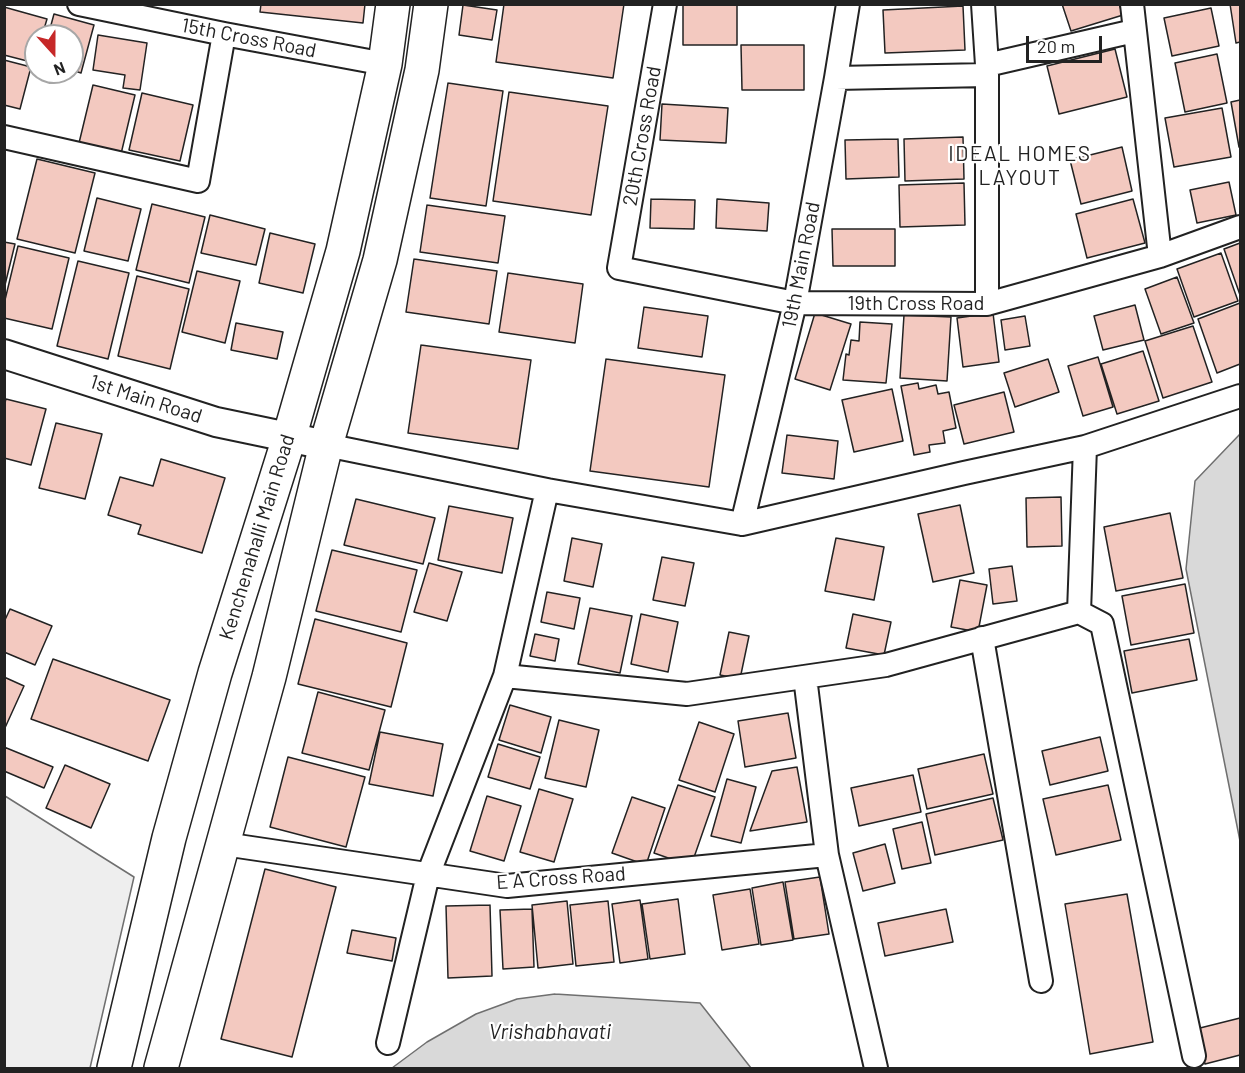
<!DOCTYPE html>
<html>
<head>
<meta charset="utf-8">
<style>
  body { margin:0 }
  #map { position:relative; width:1245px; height:1073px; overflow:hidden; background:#fff; font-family:Barlow,sans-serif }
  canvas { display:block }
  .frame { position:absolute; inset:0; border:6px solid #222; pointer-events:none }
  .north { position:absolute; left:24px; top:24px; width:60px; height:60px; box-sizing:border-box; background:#fff; border:2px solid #a7a7a7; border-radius:50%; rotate:159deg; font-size:16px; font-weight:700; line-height:24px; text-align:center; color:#222 }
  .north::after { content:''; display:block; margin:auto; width:21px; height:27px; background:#c62828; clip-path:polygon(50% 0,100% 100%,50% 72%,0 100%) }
  .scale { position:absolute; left:1026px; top:36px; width:76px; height:27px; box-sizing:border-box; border:3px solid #222; border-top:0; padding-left:8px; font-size:18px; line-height:21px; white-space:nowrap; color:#222; -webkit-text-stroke:4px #fff; paint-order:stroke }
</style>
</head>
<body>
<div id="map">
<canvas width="1245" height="1073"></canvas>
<div class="frame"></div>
<div class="north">N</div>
<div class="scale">20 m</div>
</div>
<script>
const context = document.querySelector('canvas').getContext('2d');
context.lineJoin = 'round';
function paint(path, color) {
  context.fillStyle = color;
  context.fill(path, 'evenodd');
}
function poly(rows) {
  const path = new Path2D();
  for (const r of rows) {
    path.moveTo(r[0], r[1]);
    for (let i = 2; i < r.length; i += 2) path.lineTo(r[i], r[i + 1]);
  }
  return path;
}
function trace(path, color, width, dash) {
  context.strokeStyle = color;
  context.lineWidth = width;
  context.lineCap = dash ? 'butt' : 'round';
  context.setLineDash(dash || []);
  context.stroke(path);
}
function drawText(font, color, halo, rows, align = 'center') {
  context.font = font + ' Barlow,sans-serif';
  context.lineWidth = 4.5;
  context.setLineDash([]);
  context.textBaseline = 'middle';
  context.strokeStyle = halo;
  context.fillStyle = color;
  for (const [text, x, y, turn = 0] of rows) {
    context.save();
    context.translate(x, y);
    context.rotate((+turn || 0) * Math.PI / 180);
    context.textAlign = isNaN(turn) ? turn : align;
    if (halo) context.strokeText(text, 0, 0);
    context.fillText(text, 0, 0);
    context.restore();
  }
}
const green = poly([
  [5,796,134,877,90,1068,5,1068,5,796]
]);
paint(green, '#eee');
trace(green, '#6f6f6f', 1.5);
const water = poly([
  [1240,434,1240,841,1186,569,1195,481,1240,434],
  [555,994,700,1003,751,1068,392,1068,427,1042,476,1014,517,999,555,994]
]);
paint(water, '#d9d9d9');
trace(water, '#6f6f6f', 1.5);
const building = poly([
  [261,4,365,4,363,23,260,12,261,4],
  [504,4,624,4,613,78,496,62,504,4],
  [683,4,737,4,737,45,683,45,683,4],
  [1062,4,1119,4,1123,15,1071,31,1062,4],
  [1230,4,1240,4,1240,42,1236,43,1230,4],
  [463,5,497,10,492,40,459,35,463,5],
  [963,6,965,50,885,53,883,10,963,6],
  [4,7,47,19,42,36,36,36,35,63,4,55,4,7],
  [1211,8,1219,46,1172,56,1164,18,1211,8],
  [54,14,94,25,81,73,72,70,72,36,48,36,54,14],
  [98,35,147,43,140,90,123,88,125,75,93,70,98,35],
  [741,45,804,45,804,90,742,90,741,45],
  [1115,49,1127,97,1059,114,1047,66,1115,49],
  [1217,54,1227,103,1185,112,1175,63,1217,54],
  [4,60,31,67,20,109,4,105,4,60],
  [448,83,503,91,486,206,430,198,448,83],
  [93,85,135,95,121,154,79,143,93,85],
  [509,92,608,106,591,215,493,201,509,92],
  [142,93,193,105,180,161,129,150,142,93],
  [1240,100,1240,147,1239,147,1231,102,1240,100],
  [662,104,728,108,726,143,660,140,662,104],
  [1222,108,1231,157,1174,167,1165,118,1222,108],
  [963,137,964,179,905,181,904,139,963,137],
  [898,139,899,177,846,179,845,140,898,139],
  [1122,147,1132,191,1081,204,1070,160,1122,147],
  [37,159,95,173,75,253,17,239,37,159],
  [1229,182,1236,215,1197,223,1190,190,1229,182],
  [964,183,965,225,900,227,899,185,964,183],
  [97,198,141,209,128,261,84,251,97,198],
  [651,199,695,200,694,229,650,228,651,199],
  [717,199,769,203,767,231,716,228,717,199],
  [1133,199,1145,243,1087,258,1076,214,1133,199],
  [152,204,205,217,189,283,136,270,152,204],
  [427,205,505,216,498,263,420,252,427,205],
  [210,215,265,229,256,265,201,253,210,215],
  [832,229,895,229,895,266,833,266,832,229],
  [270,233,315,244,303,293,259,283,270,233],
  [4,242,15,244,4,289,4,242],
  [1240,243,1240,295,1224,249,1240,243],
  [18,246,69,258,52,329,4,318,4,304,18,246],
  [1221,253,1238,301,1194,317,1177,269,1221,253],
  [414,259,497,271,489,324,406,312,414,259],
  [78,261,129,273,108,359,57,346,78,261],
  [197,271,240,281,225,343,182,332,197,271],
  [508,273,583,284,575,343,499,332,508,273],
  [137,276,189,289,170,369,118,356,137,276],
  [1177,277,1194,323,1161,334,1145,289,1177,277],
  [1240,303,1240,364,1217,373,1198,319,1240,303],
  [1135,305,1144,340,1103,350,1094,316,1135,305],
  [644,307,708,316,702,357,638,348,644,307],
  [815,313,851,324,830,390,795,379,815,313],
  [993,313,999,362,963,367,957,318,993,313],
  [904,315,951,317,947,381,900,378,904,315],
  [1025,316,1030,346,1005,350,1001,320,1025,316],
  [860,322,892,324,886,383,843,380,846,354,849,355,851,340,859,341,860,322],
  [236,323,283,332,277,359,231,350,236,323],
  [1193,326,1212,382,1163,398,1145,341,1193,326],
  [421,345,531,360,518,449,408,433,421,345],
  [1143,351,1159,401,1117,414,1101,364,1143,351],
  [1098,357,1113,407,1083,416,1068,366,1098,357],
  [606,359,725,375,709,487,590,471,606,359],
  [1048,359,1059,392,1015,407,1004,373,1048,359],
  [918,383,919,389,936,385,938,394,949,392,956,428,943,431,945,443,929,445,930,452,914,455,901,386,918,383],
  [892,389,903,441,854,452,842,400,892,389],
  [1004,392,1014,432,964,444,954,405,1004,392],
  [6,399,46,409,31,465,4,458,4,406,6,399],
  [56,423,102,434,85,499,39,488,56,423],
  [787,435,838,441,834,479,782,473,787,435],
  [161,459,225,478,202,553,138,534,141,525,108,515,120,477,153,486,161,459],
  [1061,497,1062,546,1027,547,1026,498,1061,497],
  [356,499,435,518,423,564,344,545,356,499],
  [960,505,974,573,933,582,918,514,960,505],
  [449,506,513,518,502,573,438,560,449,506],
  [1170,513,1183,578,1116,591,1104,527,1170,513],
  [572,538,602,544,593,587,564,581,572,538],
  [836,538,884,547,874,600,825,591,836,538],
  [332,550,417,570,401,632,316,611,332,550],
  [662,557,694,563,685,606,653,600,662,557],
  [429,563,462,572,447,621,414,612,429,563],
  [1012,566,1017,601,993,604,989,569,1012,566],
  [960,580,987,585,978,632,951,627,960,580],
  [1185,584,1194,633,1131,645,1122,596,1185,584],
  [547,592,580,598,574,629,541,622,547,592],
  [590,608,632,616,620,673,578,664,590,608],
  [10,609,52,626,35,665,4,652,4,622,10,609],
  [641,614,678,622,668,672,631,664,641,614],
  [853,614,891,622,884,655,846,648,853,614],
  [315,619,407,643,391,707,298,684,315,619],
  [729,632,749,636,740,679,720,675,729,632],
  [535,634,559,639,555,661,530,656,535,634],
  [1189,639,1197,680,1132,693,1124,651,1189,639],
  [53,659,170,700,148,761,31,719,53,659],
  [4,677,24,686,4,730,4,677],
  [318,692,385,710,369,770,302,753,318,692],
  [510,705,551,717,541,753,499,740,510,705],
  [788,713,796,758,745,767,738,721,788,713],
  [559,720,599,730,586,787,545,778,559,720],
  [699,722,734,734,715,792,679,780,699,722],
  [380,732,443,744,433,796,369,784,380,732],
  [1100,737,1108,771,1050,785,1042,751,1100,737],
  [498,744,540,757,530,789,488,777,498,744],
  [4,747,53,767,44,788,4,771,4,747],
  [984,754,993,794,927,809,918,769,984,754],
  [288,757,365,777,346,847,270,827,288,757],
  [65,765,110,784,91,828,46,808,65,765],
  [797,767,807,822,750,831,772,771,797,767],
  [913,775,921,812,859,826,851,788,913,775],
  [727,779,756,787,741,843,711,836,727,779],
  [678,785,715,797,691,866,654,853,678,785],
  [1108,785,1121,840,1056,855,1043,799,1108,785],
  [539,789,573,799,554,862,520,852,539,789],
  [487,796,521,806,504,861,470,851,487,796],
  [632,797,665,808,646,865,612,853,632,797],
  [993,798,1003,840,935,855,926,814,993,798],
  [922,822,931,863,902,869,893,829,922,822],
  [885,844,895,883,863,891,853,853,885,844],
  [265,869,336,887,292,1057,221,1039,265,869],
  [820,877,829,934,794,939,785,882,820,877],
  [783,882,793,940,761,945,752,888,783,882],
  [750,889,759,944,722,950,713,895,750,889],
  [1127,894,1153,1042,1090,1054,1065,904,1127,894],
  [678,899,685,954,650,959,642,904,678,899],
  [640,900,648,959,620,963,612,904,640,900],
  [567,901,573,964,538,968,532,905,567,901],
  [608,901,614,962,576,966,570,905,608,901],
  [490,905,492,976,448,978,446,906,490,905],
  [532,909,534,967,503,969,500,910,532,909],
  [946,909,953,942,885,956,878,923,946,909],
  [352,930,396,938,392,961,347,953,352,930],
  [1240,1018,1240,1055,1205,1064,1196,1029,1240,1018]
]);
paint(building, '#f3c9c0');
trace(building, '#222', 1.5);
const minor = poly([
  [79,4,224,34,385,64],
  [665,4,619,268,795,303,987,304,1160,256,1240,227],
  [983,4,987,65,987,304],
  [1132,4,1160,256],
  [987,65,1134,31],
  [836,78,987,75],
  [4,137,198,181,224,34],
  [326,445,547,490,742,524,964,473,1085,447,1240,396],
  [547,490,505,676,687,694,886,665,1079,612,1085,447],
  [742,524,795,303,836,78,848,4],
  [1079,612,1102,624,1194,1056],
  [982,638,1041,981],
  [805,677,827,855,876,1068],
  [224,844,507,886,827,855],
  [388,1043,428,875,505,676]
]);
const tertiary = poly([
  [4,354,216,422,326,445]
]);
const secondary = poly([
  [114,1068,169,838,215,673,289,438,343,251,385,64,393,4],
  [161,1068,269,677,326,445,380,260,422,70,431,4]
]);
trace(minor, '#222', 26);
trace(tertiary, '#222', 32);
trace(secondary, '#222', 36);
trace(minor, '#fff', 22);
trace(tertiary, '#fff', 28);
trace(secondary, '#fff', 33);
drawText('20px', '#222', '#fff', [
  ["15th Cross Road",249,38,11],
  ["20th Cross Road",642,136,-80],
  ["19th Main Road",801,265,-79],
  ["19th Cross Road",916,303],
  ["1st Main Road",146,399,18],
  ["Kenchenahalli Main Road",257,537,-73],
  ["E A Cross Road",561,878,-4]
]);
context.letterSpacing = '1.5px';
drawText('21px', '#222', '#fff', [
  ["IDEAL HOMES",1020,154],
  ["LAYOUT",1020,178]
]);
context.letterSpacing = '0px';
drawText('italic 21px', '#222', '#fff', [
  ["Vrishabhavati",550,1032]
]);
</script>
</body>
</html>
